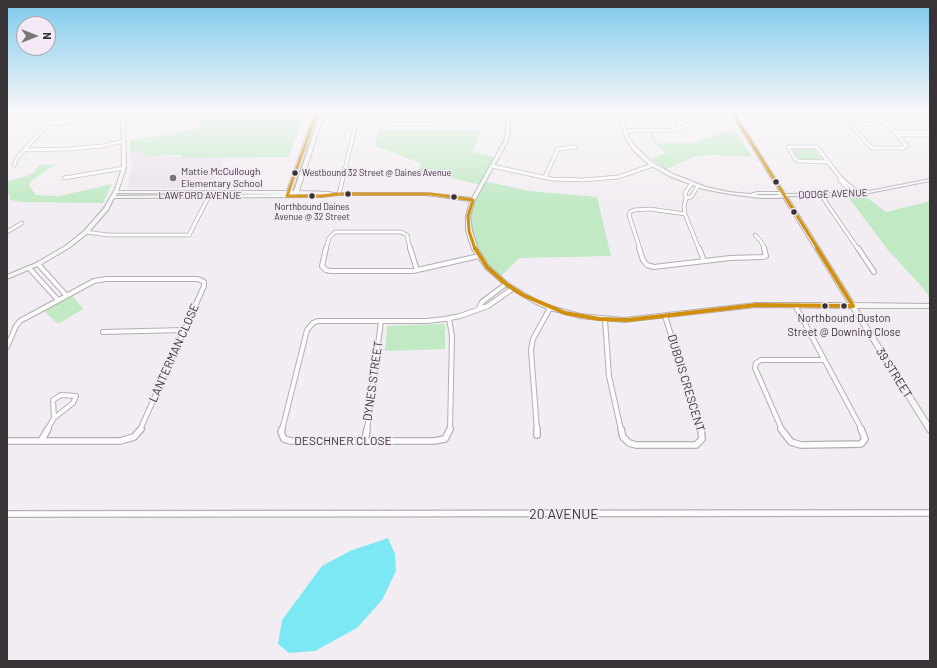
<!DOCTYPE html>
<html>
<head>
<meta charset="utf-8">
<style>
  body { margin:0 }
  #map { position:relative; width:937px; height:668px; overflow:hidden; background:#f2edf2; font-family:Barlow,sans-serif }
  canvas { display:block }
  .frame { position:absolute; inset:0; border:8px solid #373337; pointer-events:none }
  .north { position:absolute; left:16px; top:16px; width:40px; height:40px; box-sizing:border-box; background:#f4eaf5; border:1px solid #a8a1a9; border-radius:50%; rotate:90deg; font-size:11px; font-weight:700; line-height:16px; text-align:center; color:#373337 }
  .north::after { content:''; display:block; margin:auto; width:14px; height:18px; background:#787478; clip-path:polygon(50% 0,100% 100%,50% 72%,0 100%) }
</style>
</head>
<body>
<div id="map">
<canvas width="937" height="668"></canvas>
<div class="frame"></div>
<div class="north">N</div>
</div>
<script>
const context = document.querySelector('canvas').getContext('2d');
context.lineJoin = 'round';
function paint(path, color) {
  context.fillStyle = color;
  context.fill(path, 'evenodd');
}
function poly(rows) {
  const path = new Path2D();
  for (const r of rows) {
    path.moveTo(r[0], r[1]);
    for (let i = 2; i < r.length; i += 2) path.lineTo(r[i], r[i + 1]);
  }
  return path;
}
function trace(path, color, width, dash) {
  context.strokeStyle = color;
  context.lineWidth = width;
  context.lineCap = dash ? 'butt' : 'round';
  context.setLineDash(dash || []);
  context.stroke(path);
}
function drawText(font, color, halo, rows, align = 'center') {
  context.font = font + ' Barlow,sans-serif';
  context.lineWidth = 3;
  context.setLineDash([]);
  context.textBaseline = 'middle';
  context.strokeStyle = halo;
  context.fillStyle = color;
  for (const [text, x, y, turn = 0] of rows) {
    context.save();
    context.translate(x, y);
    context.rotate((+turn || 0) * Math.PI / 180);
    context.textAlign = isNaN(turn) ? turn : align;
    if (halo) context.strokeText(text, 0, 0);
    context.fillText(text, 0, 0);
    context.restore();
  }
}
paint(poly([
  [138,152,146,156,226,157,211,188,127,188,132,168,130,153]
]), '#ebe0ec');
paint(poly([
  [205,112,306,112,288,157,181,158,182,155,146,156,138,152,130,153,130,140,171,134,196,128],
  [734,129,752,157,712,155,694,157,666,169,651,159,665,153,655,144,649,134,653,134,658,143,691,143],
  [378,130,482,130,472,152,498,158,484,181,530,191,597,197,611,256,519,258,499,278,479,256,468,216,481,185,443,176,419,176,420,163,375,146],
  [793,147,814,149,822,159,802,160,799,159,792,149],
  [56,164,32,180,29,186,36,195,59,196,112,184,103,203,24,202,10,200,10,196,7,192,7,181,26,176,34,172,40,165],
  [866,197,886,212,930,201,930,298,922,287,888,250,849,198],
  [72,295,83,309,58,324,44,311],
  [445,324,445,349,385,351,387,326]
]), '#c0e9c4');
paint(poly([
  [388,538,395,554,396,571,382,600,357,628,315,651,289,653,278,644,282,620,322,566,350,551]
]), '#7ce8f3');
const streetFar2 = poly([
  [558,119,620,119],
  [736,119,774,119],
  [845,119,881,120,886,123,907,146,903,148,872,148,845,119],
  [60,120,68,120,70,121,66,123,55,123,60,120],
  [178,120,184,112],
  [673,120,692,120,696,122,675,130,671,122,673,120],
  [832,121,845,119],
  [625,131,675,130],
  [894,132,930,132],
  [897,135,930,135],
  [24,150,69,149,102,146,124,141],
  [828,162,799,161,795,159,788,147,816,147,819,150,840,177,859,194],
  [14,165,17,158,37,136,49,124,55,122],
  [492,166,552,179,583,180,618,177,653,165],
  [545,177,558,149,576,147],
  [840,177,840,180,853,195],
  [64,178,124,168],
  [691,184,685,193,686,198,684,207,685,214,699,249],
  [339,194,356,124,359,120,508,119],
  [821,195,858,249],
  [686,198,691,197,698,186],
  [7,232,22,223],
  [86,232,108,235,189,235,210,194],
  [755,235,760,240,765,249],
  [326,249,329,238,335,232,401,232,407,235,410,249],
  [640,249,629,215,630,212,634,210,650,209,685,214]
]);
const streetFar1 = poly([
  [326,248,322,266,326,270,331,271,413,271,479,256],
  [410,248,417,270],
  [639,248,643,260,647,265,654,267,730,258,763,257,766,256,764,248],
  [699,248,704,261],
  [858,248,874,272],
  [38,264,66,295],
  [29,268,58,300],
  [795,305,862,430],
  [479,308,482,302,506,284],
  [665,316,701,430],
  [449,319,452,336,450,430],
  [605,320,609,376,621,430],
  [103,332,184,330],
  [7,347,16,326,20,321,94,281,106,279,198,279,204,282,204,286,140,430],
  [61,395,76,396,73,403,54,418,53,400,61,395],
  [47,430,54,418],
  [282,430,307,330,313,323,318,321,427,321,445,319,460,316,488,306,512,289],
  [367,430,381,321],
  [537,430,531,350,533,339,550,308],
  [782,430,755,368,756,363,761,360,824,360]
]);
const street = poly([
  [282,429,281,432,284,439,291,441,434,441,445,439,450,429],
  [537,429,537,435],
  [621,429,623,437,629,443,636,445,696,445,702,439,701,429],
  [781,429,791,442,801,445,861,444,865,439,861,429],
  [7,441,120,441,134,437,141,429],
  [41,441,48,429],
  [365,441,367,429],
  [7,514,930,513]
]);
const secondary = poly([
  [121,112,125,112,126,168,118,191,287,191,315,112,319,112,292,191,294,191,321,112,325,112,299,191,330,192,332,193,425,193,472,198,504,141,506,131,505,112,509,112,510,131,508,141,475,200,470,216,472,231,478,249,489,266,508,283,538,301,551,306,580,314,624,318,756,303,848,303,783,197,780,198,760,198,729,194,703,189,669,176,648,164,633,150,626,139,616,112,620,112,630,139,637,148,652,162,673,174,706,187,729,192,750,194,757,192,780,192,730,112,734,112,785,194,859,193,930,179,930,181,859,195,787,196,854,303,930,304,930,308,857,308,930,424,930,433,928,432,851,308,756,307,624,322,580,318,550,310,534,303,504,285,485,268,472,249,466,231,466,216,470,201,425,195,339,195,321,197,114,198,108,210,88,233,69,248,40,265,7,279,7,275,36,263,65,246,84,231,104,208,115,189,122,168,121,112],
  [117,193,286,194,116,196,117,193],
  [298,194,323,194,297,195,298,194],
  [758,194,777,194,779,195,756,195,758,194],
  [922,112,926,112,930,116,930,119,922,112]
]);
trace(streetFar2, '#b3afb4', 4.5);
trace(streetFar1, '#b3afb4', 6);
trace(street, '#b3afb4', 8);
trace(secondary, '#b3afb4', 2);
trace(streetFar2, '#fdfcfd', 3);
trace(streetFar1, '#fdfcfd', 4);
trace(street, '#fdfcfd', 5.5);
paint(secondary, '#f5f7f5');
trace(poly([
  [317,112,287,196,321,196,339,194,431,194,473,200],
  [732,112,818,249],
  [473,200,468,216,469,231,475,249]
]), '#d18f0b', 3);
trace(poly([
  [475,248,487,267,506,284,523,295,565,313,599,319,628,320,756,305,853,306],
  [817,248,853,306]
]), '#d18f0b', 4);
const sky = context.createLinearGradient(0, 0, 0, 206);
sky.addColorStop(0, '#7dc9ec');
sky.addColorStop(0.54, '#f9f7f9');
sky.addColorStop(1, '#f9f7f900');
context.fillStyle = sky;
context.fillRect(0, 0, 937, 206);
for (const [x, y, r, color] of [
  [295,173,3.5,"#373337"],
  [173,178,4,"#787478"],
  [776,182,3.5,"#373337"],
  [348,194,3.5,"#373337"],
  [312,196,3.5,"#373337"],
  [454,197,3.5,"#373337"],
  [794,212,3.5,"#373337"],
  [825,306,3.5,"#373337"],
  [844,306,3.5,"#373337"]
]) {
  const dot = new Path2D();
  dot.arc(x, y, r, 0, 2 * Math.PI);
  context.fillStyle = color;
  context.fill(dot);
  trace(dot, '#f4eaf5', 1.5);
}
drawText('9px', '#373337', '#f4eaf5', [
  ["Westbound 32 Street @ Daines Avenue",302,173],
  ["Northbound Daines",312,207,"center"],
  ["Avenue @ 32 Street",312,217,"center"]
], 'left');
drawText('10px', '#373337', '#f4eaf5', [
  ["Mattie McCullough",181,172],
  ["Elementary School",181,184]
], 'left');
drawText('10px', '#373337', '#f4eaf5', [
  ["DODGE AVENUE",833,194,-2],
  ["LAWFORD AVENUE",200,196]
]);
drawText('11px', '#373337', '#f4eaf5', [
  ["Northbound Duston",844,318],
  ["Street @ Downing Close",844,332]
]);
drawText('12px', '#373337', '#f4eaf5', [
  ["LANTERMAN CLOSE",174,353,-66],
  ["39 STREET",894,373,58],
  ["DYNES STREET",373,381,-82],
  ["DUBOIS CRESCENT",686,383,73],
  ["DESCHNER CLOSE",343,441]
]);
drawText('14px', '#373337', '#f4eaf5', [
  ["20 AVENUE",564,514]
]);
</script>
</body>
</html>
